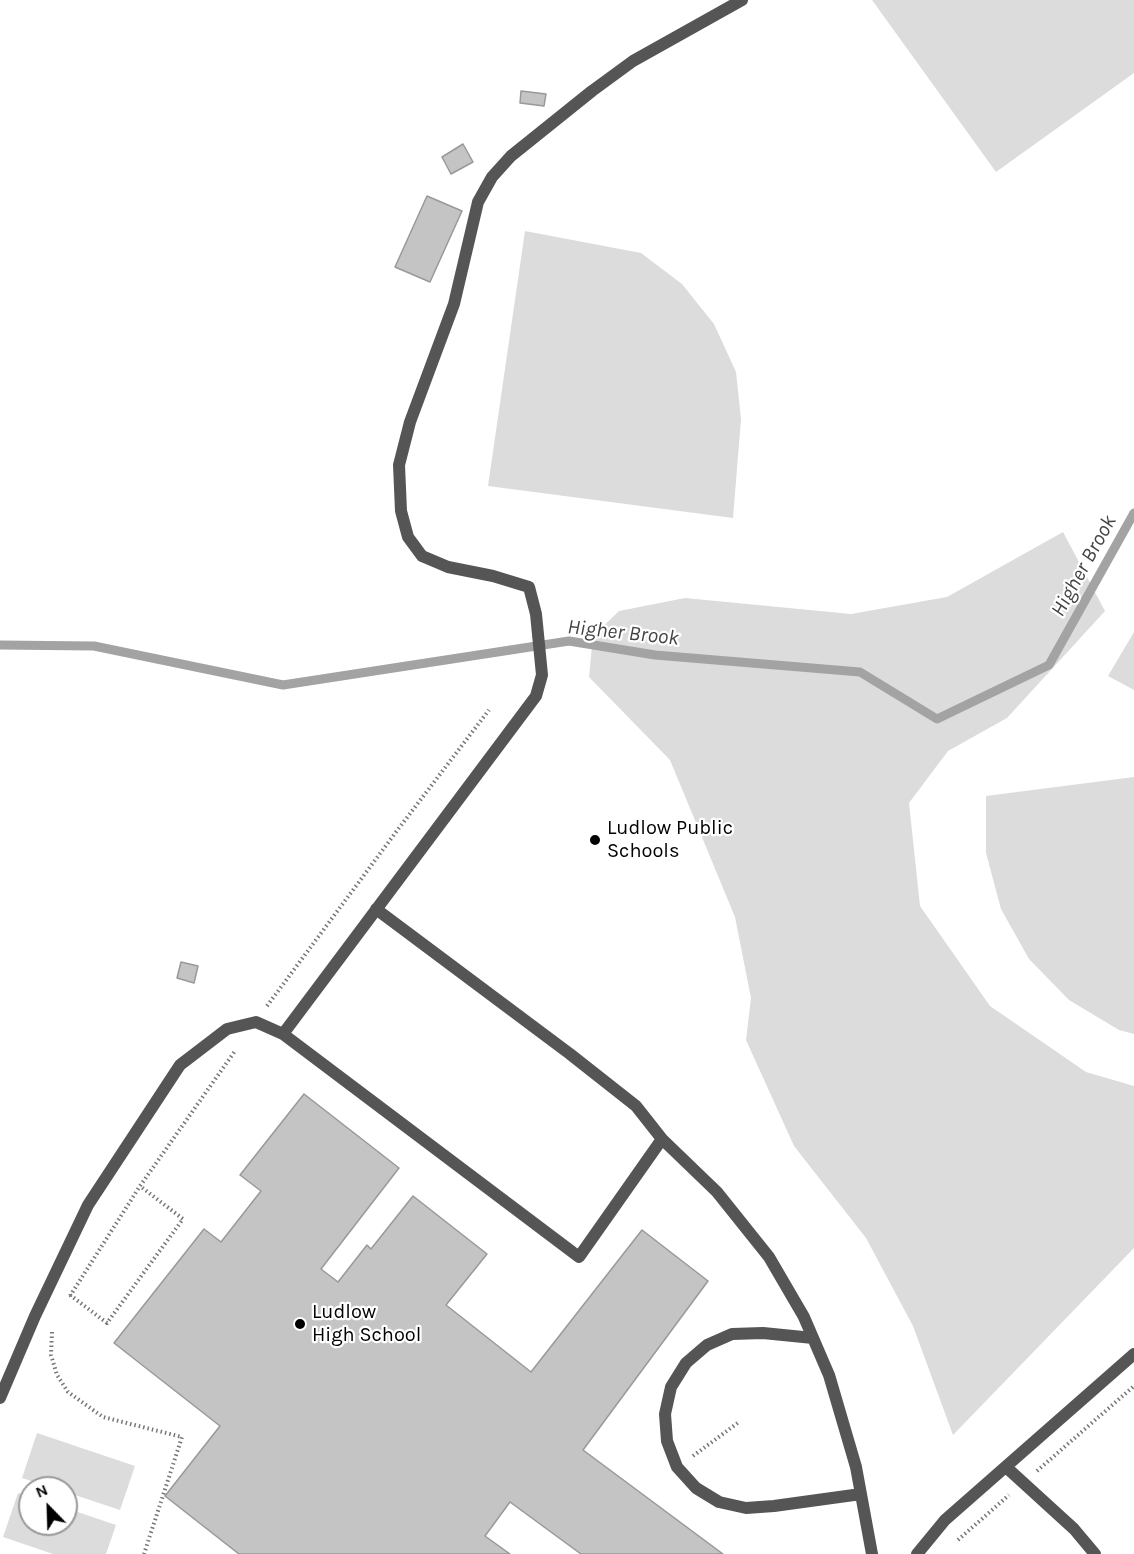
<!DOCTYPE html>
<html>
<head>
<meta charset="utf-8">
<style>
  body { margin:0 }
  #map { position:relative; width:1134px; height:1554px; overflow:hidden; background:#fff; font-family:Karla,sans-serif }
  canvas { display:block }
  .north { position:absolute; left:18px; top:1476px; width:60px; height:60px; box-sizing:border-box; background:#fff; border:2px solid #999; border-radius:50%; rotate:337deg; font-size:16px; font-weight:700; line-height:24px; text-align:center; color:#000 }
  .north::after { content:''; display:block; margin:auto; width:21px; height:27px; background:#000; clip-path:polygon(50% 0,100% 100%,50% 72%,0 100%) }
</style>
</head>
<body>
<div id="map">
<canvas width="1134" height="1554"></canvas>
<div class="north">N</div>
</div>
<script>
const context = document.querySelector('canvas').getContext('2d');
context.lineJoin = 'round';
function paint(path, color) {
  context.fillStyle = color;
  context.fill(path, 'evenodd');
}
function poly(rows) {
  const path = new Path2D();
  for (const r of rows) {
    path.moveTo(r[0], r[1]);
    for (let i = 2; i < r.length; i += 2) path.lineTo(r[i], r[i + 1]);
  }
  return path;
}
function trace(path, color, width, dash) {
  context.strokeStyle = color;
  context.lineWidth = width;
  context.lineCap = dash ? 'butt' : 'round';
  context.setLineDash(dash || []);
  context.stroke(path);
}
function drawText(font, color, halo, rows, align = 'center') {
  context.font = font + ' Karla,sans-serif';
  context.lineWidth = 4.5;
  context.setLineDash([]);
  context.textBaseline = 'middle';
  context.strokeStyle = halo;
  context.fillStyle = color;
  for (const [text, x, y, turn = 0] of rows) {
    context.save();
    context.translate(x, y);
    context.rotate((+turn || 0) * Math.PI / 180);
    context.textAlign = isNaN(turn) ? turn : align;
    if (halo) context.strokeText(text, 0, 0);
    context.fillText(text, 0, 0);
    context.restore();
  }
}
paint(poly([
  [872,0,1134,0,1134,73,996,172],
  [525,231,641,253,682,284,714,324,736,372,741,419,733,518,488,486],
  [1063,532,1105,611,1007,718,948,751,909,803,920,906,990,1006,1086,1072,1134,1086,1134,1248,953,1435,913,1326,866,1238,794,1146,746,1040,751,998,735,917,670,760,589,677,593,636,619,611,685,598,851,614,947,597],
  [1134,632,1134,690,1108,676],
  [1134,777,1134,1034,1119,1030,1069,1000,1029,959,1001,909,986,853,986,796],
  [37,1433,135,1466,120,1510,66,1492,66,1488,53,1488,22,1478],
  [18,1493,30,1497,30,1524,66,1524,66,1508,116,1525,106,1554,53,1554,3,1537]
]), '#dcdcdc');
trace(poly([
  [0,645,94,646,283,685,569,641,655,655,860,672,937,719,1049,665,1134,513]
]), '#a3a3a3', 9);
const building = poly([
  [521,91,546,94,544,106,520,103,521,91],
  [463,144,473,162,451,174,442,157,463,144],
  [427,196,462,211,430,282,395,267,427,196],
  [181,962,198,966,194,983,177,978,181,962],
  [304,1094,399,1168,321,1269,338,1282,367,1245,371,1249,413,1196,487,1254,446,1305,531,1372,642,1230,708,1281,583,1450,723,1554,581,1554,510,1502,485,1536,510,1554,239,1554,165,1496,220,1426,114,1343,204,1229,221,1242,261,1191,240,1175,304,1094]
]);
paint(building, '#c4c4c4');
trace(building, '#999', 1.5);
trace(poly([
  [267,1006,396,832,489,710],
  [70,1295,107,1323,183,1219,140,1186],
  [70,1296,140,1186,235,1051],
  [52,1332,51,1355,57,1375,68,1392,103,1417,182,1437,144,1554],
  [693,1456,739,1422],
  [1037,1471,1134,1386],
  [958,1540,1009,1495]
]), '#777', 4, [1.5, 3]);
trace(poly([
  [376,909,570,1054,636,1106,662,1139],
  [283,1034,536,696,542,675,536,614,529,587,493,576,448,567,422,556,408,537,401,511,399,465,410,422,454,304,478,202,492,177,511,156,592,91,633,61,742,0],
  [813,1338,763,1333,732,1334,707,1345,686,1363,671,1387,665,1414,667,1441,677,1467,696,1488,719,1502,746,1508,774,1506,861,1494],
  [0,1398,35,1316,88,1205,180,1065,227,1029,256,1022,283,1034,579,1257,662,1139,717,1192,769,1257,804,1317,829,1375,856,1467,872,1554],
  [1006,1467,1074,1529,1095,1554],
  [917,1554,945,1520,1134,1354]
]), '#555', 12);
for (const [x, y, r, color] of [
  [595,840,6,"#000"],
  [300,1324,6,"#000"]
]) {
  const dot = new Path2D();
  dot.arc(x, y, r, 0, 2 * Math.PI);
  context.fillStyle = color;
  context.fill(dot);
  trace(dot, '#fff', 2);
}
drawText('20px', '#000', '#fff', [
  ["Ludlow Public",607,828],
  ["Schools",607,851],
  ["Ludlow",312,1312],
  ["High School",312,1335]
], 'left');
drawText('italic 21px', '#444', '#fff', [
  ["Higher Brook",1084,566,-61],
  ["Higher Brook",623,633,6]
]);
</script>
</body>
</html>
